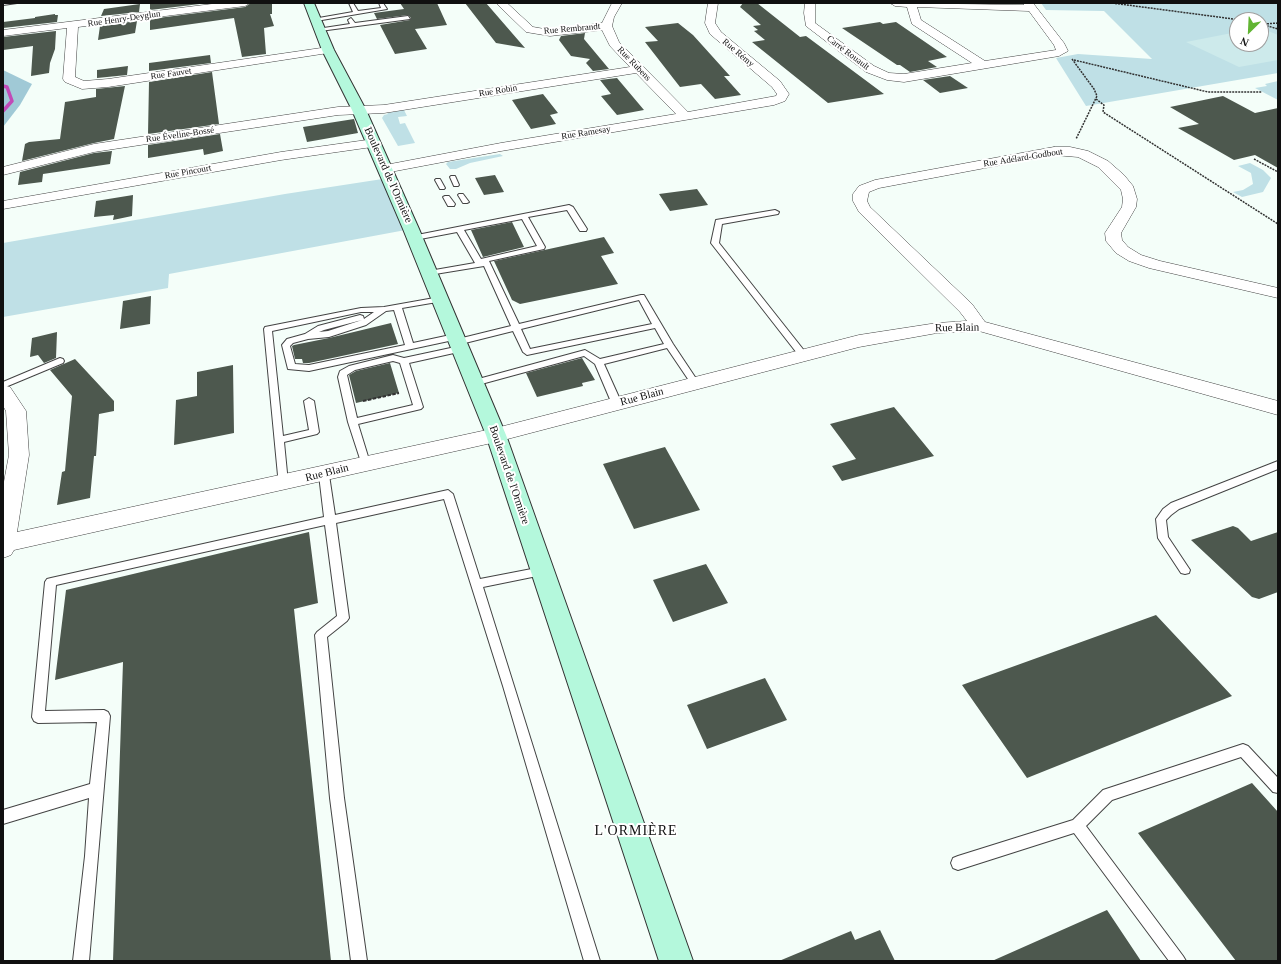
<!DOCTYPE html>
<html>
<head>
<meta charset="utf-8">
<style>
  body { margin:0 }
  #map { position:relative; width:1281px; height:964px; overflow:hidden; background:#f4fef9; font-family:Georgia,serif }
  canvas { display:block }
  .frame { position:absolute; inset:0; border:4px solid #101010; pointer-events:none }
  .north { position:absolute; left:1229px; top:12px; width:40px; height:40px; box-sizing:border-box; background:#fff; border:1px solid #9f9f9f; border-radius:50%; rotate:204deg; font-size:11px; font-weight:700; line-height:16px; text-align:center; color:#101010 }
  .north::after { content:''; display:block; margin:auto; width:14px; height:18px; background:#61b533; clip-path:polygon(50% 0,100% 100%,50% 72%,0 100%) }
</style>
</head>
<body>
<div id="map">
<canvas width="1281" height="964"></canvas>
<div class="frame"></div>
<div class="north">N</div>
</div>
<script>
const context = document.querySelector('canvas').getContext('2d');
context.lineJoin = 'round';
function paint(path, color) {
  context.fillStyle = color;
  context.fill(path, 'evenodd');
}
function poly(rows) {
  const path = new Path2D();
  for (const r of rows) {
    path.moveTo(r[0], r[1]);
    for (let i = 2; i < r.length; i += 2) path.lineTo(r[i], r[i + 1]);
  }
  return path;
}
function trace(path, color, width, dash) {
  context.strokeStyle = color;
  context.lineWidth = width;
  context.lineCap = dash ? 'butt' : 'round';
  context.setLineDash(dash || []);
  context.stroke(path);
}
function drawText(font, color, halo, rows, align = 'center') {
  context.font = font + ' Georgia,serif';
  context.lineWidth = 4;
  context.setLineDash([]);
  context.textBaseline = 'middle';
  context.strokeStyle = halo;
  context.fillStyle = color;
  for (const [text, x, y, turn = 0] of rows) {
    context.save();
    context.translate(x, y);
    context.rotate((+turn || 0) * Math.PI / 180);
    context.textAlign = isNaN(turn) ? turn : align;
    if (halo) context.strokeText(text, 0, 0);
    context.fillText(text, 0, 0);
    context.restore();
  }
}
paint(poly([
  [1041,3,1278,3,1278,73,1086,106,1056,58,1078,54,1152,59,1104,11,1046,10],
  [1237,20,1261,20,1261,44,1237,44],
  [1278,81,1278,100,1255,88,1267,86,1265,84],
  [404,110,407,116,398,117,400,124,405,123,415,143,398,146,382,118,384,115,388,114,387,113],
  [500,154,503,156,470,163,456,169,450,169,446,164,448,162],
  [1250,163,1263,170,1271,178,1263,192,1242,197,1233,192,1243,190,1253,184,1251,173,1238,166],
  [389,178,411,229,169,274,168,288,3,317,3,243,285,194]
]), '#bfe0e6');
paint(poly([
  [3,70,32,84,20,105,3,127]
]), '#a0c9d6');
paint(poly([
  [1261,28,1278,35,1278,60,1239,67,1186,42,1237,32,1237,44,1261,44]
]), '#cdeaeb');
trace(poly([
  [3,86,7,87,12,101,3,111]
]), '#c249b7', 3.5);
paint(poly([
  [150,3,208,3,150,10],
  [251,3,272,3,272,14,270,14,274,26,264,28,266,54,242,57,234,18,150,30,150,19,245,7],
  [400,3,437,3,447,25,415,29,427,49,395,54,380,25,410,20,411,18,408,15,377,19,374,13,404,9],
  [465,3,486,3,525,48,496,43],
  [743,3,757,3,800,37,806,36,884,94,828,103,752,42,765,40,754,31,758,30,753,26,761,25,740,7],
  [140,4,139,12,101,16,104,9],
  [55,14,55,15,58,15,57,22,3,28,3,22,35,18,35,17],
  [137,21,135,33,98,40,100,26],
  [880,22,883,24,896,22,947,57,928,61,937,67,910,72,900,65,897,65,842,28],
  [678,23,693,35,730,76,724,76,741,95,715,99,701,84,680,87,645,42,658,41,645,27],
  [56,31,55,49,50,63,49,73,31,76,33,46,3,50,3,37],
  [585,33,584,39,609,69,593,71,586,63,590,59,571,56,559,40,561,36],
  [210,55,211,63,149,71,149,63],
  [128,66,127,75,97,78,97,70],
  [212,72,219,124,148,134,149,82],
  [950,76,968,88,940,93,923,80],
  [617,78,644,110,617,115,601,96,611,94,600,80],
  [125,86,114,139,94,143,22,161,25,144,29,142,60,139,65,102,96,97,96,89],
  [543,94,558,113,550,115,556,124,531,129,512,100],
  [1223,96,1255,113,1278,108,1278,168,1255,155,1234,160,1178,128,1199,124,1170,107],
  [354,119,358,133,307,142,303,127],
  [220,134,223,151,204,155,203,149,148,158,148,145],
  [112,151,110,164,43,174,42,182,18,185,20,172,94,153],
  [495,175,504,192,484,195,475,178],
  [697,189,708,205,670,211,659,194],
  [133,195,132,216,113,220,114,215,94,217,96,201],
  [512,222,524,247,483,257,471,230],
  [604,237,614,253,601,256,618,284,520,304,512,300,494,261],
  [151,296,150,324,120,329,123,301],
  [391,323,398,344,309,363,303,363,302,359,295,359,292,346,294,345,329,338],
  [57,332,56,358,44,363,38,355,30,357,32,338],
  [582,358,595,380,582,383,583,386,537,397,526,373],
  [75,359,114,401,114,411,99,414,96,456,94,456,90,498,57,505,62,472,65,471,72,396,50,370],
  [390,363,399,393,356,403,349,375,356,371],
  [233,365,234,433,174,445,176,400,197,396,197,372],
  [894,407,934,456,842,481,832,466,856,459,830,424],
  [665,447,700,510,634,529,603,464],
  [1233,526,1238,528,1251,541,1278,532,1278,592,1259,599,1252,597,1191,540],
  [309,532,318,603,294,609,331,961,113,961,123,662,55,680,66,590],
  [706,564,728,603,673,622,653,580],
  [1156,615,1232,696,1027,778,962,685],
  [765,678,787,720,707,749,687,705],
  [1252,783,1278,812,1278,961,1236,961,1138,833],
  [1107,910,1141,961,992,961],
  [880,930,895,961,779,961,851,931,855,940]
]), '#4d584e');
const lane = poly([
  [3,3,17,3,3,5,3,3],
  [349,3,353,3,358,11,381,8,379,3,383,3,387,9,316,21,313,19,353,12,349,3],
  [408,16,410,19,320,31,317,29,350,24,348,20,351,18,355,23,408,16],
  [451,176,455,176,459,185,458,186,454,186,450,177,451,176],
  [436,179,440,179,445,188,444,189,440,189,435,180,436,179],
  [459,194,463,194,469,202,467,203,463,203,458,195,459,194],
  [445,196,449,196,455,204,454,206,448,206,443,197,445,196],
  [569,205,573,207,587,229,586,231,580,231,567,210,528,217,545,247,544,249,489,261,519,324,641,295,644,295,673,344,699,383,698,385,692,385,667,348,604,364,622,404,617,407,612,404,595,364,584,356,474,386,471,385,470,383,471,381,585,350,600,359,664,344,655,328,527,355,523,352,513,331,457,345,454,344,454,340,511,326,484,266,429,275,425,273,429,271,475,263,457,232,415,240,412,240,412,236,569,205],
  [522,219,537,246,481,259,464,230,522,219],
  [639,300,652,324,530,349,521,329,639,300],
  [775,210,779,212,778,214,722,224,719,243,806,353,807,355,803,358,800,357,711,243,716,220,775,210],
  [440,297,444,299,443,301,402,308,413,343,455,334,458,335,458,339,309,371,288,369,282,345,287,339,305,334,318,326,360,315,363,316,364,319,374,312,361,312,272,331,283,436,309,430,304,401,309,398,314,401,319,432,317,434,284,442,288,483,287,486,279,486,264,329,265,327,361,308,384,307,440,297],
  [394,310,405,345,309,365,295,364,290,346,293,343,308,339,329,337,366,325,386,311,394,310],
  [362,320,328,331,319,332,324,330,362,320],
  [460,346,464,349,463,351,409,363,423,407,421,409,358,424,370,463,368,465,362,465,348,422,338,377,340,371,349,366,393,355,404,358,460,346],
  [393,361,400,363,413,405,357,418,347,375,355,370,393,361],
  [60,358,63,359,64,361,63,363,3,388,3,382,60,358],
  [1278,461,1278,469,1179,509,1171,515,1166,520,1168,537,1190,570,1189,573,1185,574,1181,573,1158,538,1156,519,1163,509,1171,503,1278,461],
  [324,471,329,475,335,515,448,490,453,494,480,579,542,567,546,568,547,571,546,574,542,575,483,587,600,961,584,961,503,686,444,499,336,523,349,618,347,621,327,637,344,798,367,961,351,961,330,798,315,635,317,632,337,616,325,525,56,585,45,711,104,710,108,712,110,716,89,961,73,961,85,856,89,798,3,824,3,810,90,784,97,722,38,723,34,721,32,717,45,582,47,579,51,578,324,517,319,475,324,471],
  [1243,744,1248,746,1278,778,1278,793,1273,792,1241,757,1112,800,1086,826,1183,956,1186,961,1169,961,1074,833,958,870,953,868,951,863,953,858,958,856,1073,820,1103,790,1243,744]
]);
const street = poly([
  [220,3,250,3,245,6,78,27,75,77,84,81,108,79,328,47,334,50,328,53,108,87,82,89,65,82,63,79,67,28,3,36,3,30,220,3],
  [496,3,507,3,533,27,550,30,602,23,612,3,622,3,614,17,612,26,619,42,688,112,776,96,777,94,772,87,710,34,705,23,708,3,718,3,715,23,721,32,780,81,789,94,785,101,774,105,501,151,385,173,380,172,378,169,380,166,501,143,676,114,636,73,384,113,338,115,94,152,3,175,3,167,94,144,338,107,384,105,630,67,610,46,602,30,550,36,526,32,496,3],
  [805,3,815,3,815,23,874,66,889,73,904,74,972,63,912,24,907,7,895,6,890,3,1024,5,1023,3,1033,3,1064,43,1068,51,1059,56,904,82,887,80,866,72,806,26,804,13,805,3],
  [917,7,1029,11,1054,45,1056,50,985,61,921,20,917,7],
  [374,139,379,140,381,143,379,146,281,160,3,209,3,201,281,152,374,139],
  [1054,147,1070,147,1088,151,1108,161,1124,175,1133,186,1137,199,1136,207,1121,233,1122,240,1128,247,1141,255,1160,261,1278,288,1278,298,1149,268,1129,261,1116,253,1106,241,1105,233,1122,207,1123,199,1121,190,1098,167,1078,157,1054,155,879,188,869,192,867,201,870,207,972,304,985,322,1278,401,1278,415,979,331,937,333,859,347,496,442,14,550,11,555,3,558,3,487,9,455,6,411,3,406,3,385,10,387,26,411,29,455,17,532,496,428,859,335,937,323,967,321,960,312,859,212,853,201,853,194,859,186,875,180,1054,147]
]);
const secondary = poly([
  [304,3,314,3,334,50,366,110,419,229,506,435,693,961,659,961,486,435,403,229,352,110,322,50,304,3]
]);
trace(lane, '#434343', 2);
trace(street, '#434343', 1);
trace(secondary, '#323232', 2);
trace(poly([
  [1112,3,1241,20],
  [1261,24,1278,29],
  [1264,24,1278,23],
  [1072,59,1094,89,1097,96,1076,139],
  [1074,60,1208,92,1262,92],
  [1096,99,1104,105,1103,112,1278,224],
  [1254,159,1278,172]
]), '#323232', 1.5, [2, 1]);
trace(poly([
  [363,401,399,393]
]), '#323232', 2, [3.5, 1.5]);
paint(lane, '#fff');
paint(street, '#fff');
paint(secondary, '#b4f8dc');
drawText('9px', '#101010', '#fff', [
  ["Rue Henry-Deyglun",124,19,-8],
  ["Rue Rembrandt",572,29,-5],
  ["Rue Rémy",738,53,40],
  ["Carré Rouault",848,53,37],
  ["Rue Rubens",634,64,46],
  ["Rue Fauvet",171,74,-8],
  ["Rue Robin",498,91,-9],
  ["Rue Ramesay",586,133,-9],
  ["Rue Éveline-Bossé",180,135,-8],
  ["Rue Adélard-Godbout",1023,158,-9],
  ["Rue Pincourt",188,172,-10]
]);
drawText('11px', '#101010', '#fff', [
  ["Boulevard de l'Ormière",388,175,66],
  ["Rue Blain",957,328,-1],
  ["Rue Blain",642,397,-15],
  ["Rue Blain",327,473,-14],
  ["Boulevard de l'Ormière",509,475,71]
]);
context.letterSpacing = '1px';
drawText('14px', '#101010', '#fff', [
  ["L'ORMIÈRE",636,831]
]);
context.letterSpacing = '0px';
</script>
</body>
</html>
